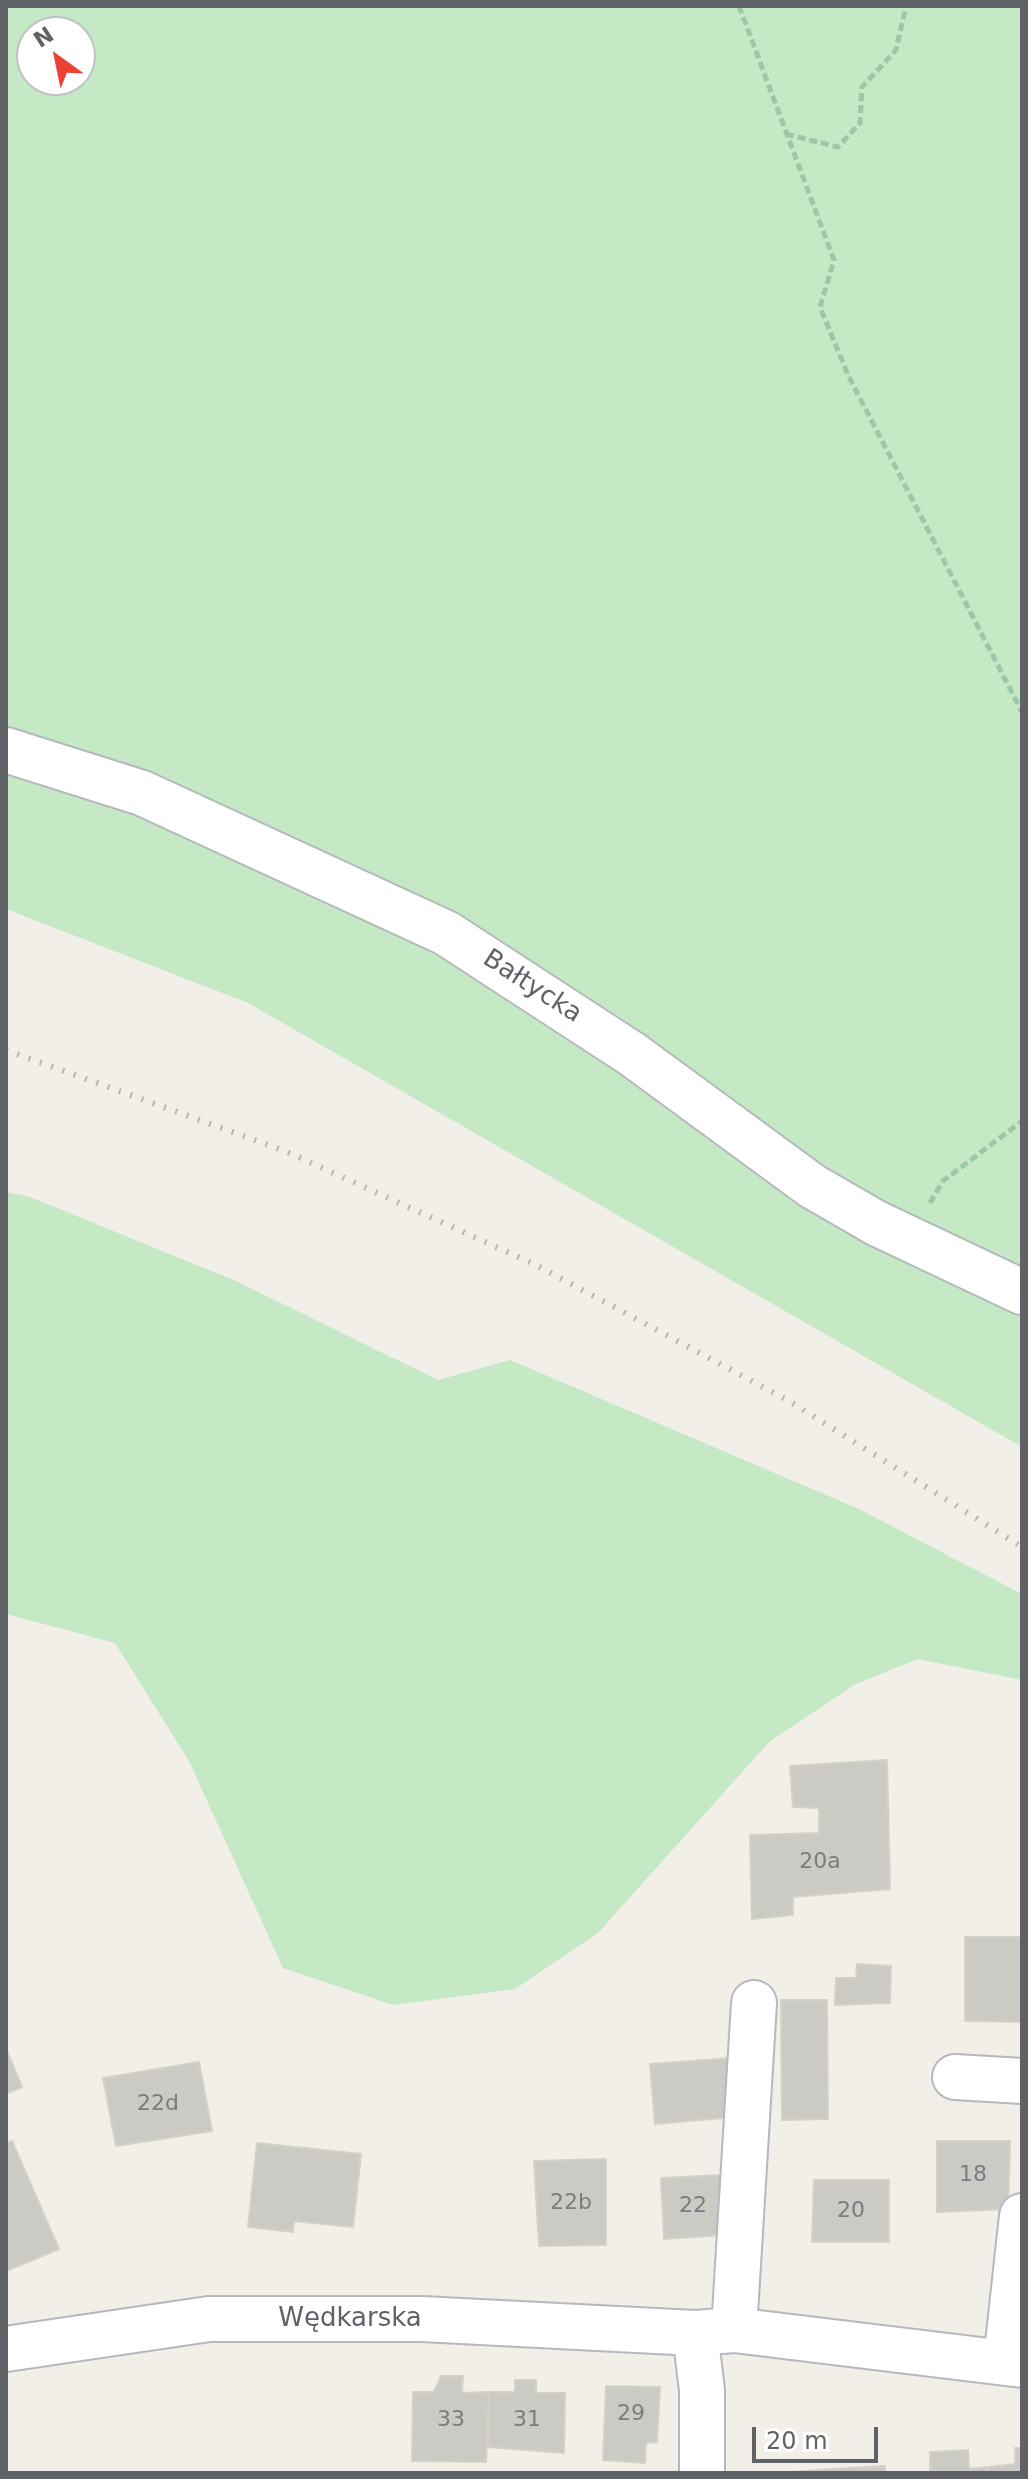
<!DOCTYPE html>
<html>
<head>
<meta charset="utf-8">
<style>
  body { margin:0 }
  #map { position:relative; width:1028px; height:2479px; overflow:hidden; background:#f1efe8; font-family:"DejaVu Sans",sans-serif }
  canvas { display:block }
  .frame { position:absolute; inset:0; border:8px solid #5f6368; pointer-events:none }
  .north { position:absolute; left:16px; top:16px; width:80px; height:80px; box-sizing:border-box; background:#fff; border:2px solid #bfc1c3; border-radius:50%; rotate:327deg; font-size:22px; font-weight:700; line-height:32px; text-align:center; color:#5f6368 }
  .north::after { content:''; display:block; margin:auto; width:28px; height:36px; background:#ea4335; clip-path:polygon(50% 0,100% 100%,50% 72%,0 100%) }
  .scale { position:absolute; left:752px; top:2427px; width:126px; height:36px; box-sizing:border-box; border:4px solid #5f6368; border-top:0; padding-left:10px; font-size:24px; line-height:28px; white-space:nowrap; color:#5f6368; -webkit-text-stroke:6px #fff; paint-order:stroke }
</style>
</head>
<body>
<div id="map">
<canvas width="1028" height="2479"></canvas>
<div class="frame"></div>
<div class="north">N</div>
<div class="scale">20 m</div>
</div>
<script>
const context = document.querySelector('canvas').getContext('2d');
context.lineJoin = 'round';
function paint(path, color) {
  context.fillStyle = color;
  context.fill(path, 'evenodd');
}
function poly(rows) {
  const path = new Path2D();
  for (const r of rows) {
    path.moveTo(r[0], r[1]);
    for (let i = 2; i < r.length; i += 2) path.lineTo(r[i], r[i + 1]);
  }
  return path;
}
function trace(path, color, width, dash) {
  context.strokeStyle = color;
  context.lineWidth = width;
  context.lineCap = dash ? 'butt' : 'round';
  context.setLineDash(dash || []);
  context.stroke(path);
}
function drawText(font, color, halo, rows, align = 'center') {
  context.font = font + ' "DejaVu Sans",sans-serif';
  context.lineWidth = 6;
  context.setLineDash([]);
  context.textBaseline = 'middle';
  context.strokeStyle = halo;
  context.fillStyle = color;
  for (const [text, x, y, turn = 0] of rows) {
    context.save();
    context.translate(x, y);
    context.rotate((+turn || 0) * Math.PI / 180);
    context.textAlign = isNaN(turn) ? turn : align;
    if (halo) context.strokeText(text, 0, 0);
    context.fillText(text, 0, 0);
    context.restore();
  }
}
paint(poly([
  [6,6,1022,6,1022,1447,248,1003,6,909],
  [32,32,80,32,80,80,32,80],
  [6,1192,30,1197,236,1281,438,1380,510,1360,859,1509,1022,1594,1022,1680,917,1659,854,1685,769,1742,598,1933,515,1989,393,2005,283,1968,189,1761,115,1643,6,1614]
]), '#c5e8c5');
const building = poly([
  [887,1760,890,1889,793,1897,793,1915,752,1919,750,1835,819,1833,819,1808,793,1807,790,1766,887,1760],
  [965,1937,1022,1937,1022,2022,965,2021,965,1937],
  [857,1964,891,1966,890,2003,835,2005,836,1978,856,1978,857,1964],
  [781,2000,827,2000,828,2119,782,2120,781,2000],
  [6,2049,22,2087,6,2094,6,2049],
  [733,2058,734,2117,655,2124,650,2064,733,2058],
  [199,2062,212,2131,116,2146,103,2078,199,2062],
  [12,2141,59,2249,6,2271,6,2143,12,2141],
  [937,2141,1010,2141,1008,2209,937,2212,937,2141],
  [257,2143,361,2154,353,2227,294,2221,293,2232,248,2227,257,2143],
  [606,2159,606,2245,539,2246,534,2161,606,2159],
  [723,2175,724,2235,664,2239,661,2178,723,2175],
  [814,2180,889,2180,889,2242,812,2242,814,2180],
  [441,2376,463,2376,462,2393,489,2392,486,2462,412,2461,413,2392,434,2392,441,2376],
  [515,2380,536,2380,536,2393,565,2393,564,2453,488,2447,489,2392,515,2392,515,2380],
  [606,2386,660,2387,657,2442,646,2443,645,2463,603,2460,606,2386],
  [1015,2448,1022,2448,1022,2473,988,2473,988,2467,1015,2464,1015,2448],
  [968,2450,969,2469,988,2467,988,2473,930,2473,930,2452,968,2450],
  [885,2466,885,2473,832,2473,831,2469,885,2466],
  [831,2469,832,2473,779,2473,831,2469]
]);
paint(building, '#cccac5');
trace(building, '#d6d1c6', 2);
const minor = poly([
  [6,750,142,793,446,933,632,1054,812,1186,876,1223,1022,1292],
  [955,2077,1022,2081],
  [734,2330,754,2003],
  [695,2333,702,2390,702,2473],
  [6,2349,209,2319,422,2319,695,2333,734,2330,1022,2365],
  [1006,2362,1022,2216]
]);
trace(minor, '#b5b8bc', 48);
trace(poly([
  [739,6,834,260,820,307,848,375,1022,712],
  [786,134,838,147,860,123,862,87,896,50,906,6],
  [930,1203,943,1181,1022,1121]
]), '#9cc7a9', 5, [8, 4]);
trace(minor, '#fff', 44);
trace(poly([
  [6,1050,285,1151,536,1265,789,1401,1022,1547]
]), '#b6b7b8', 6, [2, 10]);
drawText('22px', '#7a7d7f', null, [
  ["20a",820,1862],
  ["22d",158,2104],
  ["18",973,2175],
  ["22b",571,2203],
  ["22",693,2206],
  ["20",851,2211],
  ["29",631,2414],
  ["33",451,2420],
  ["31",527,2420]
]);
drawText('26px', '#5f6368', '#fff', [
  ["Bałtycka",532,987,33],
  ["Wędkarska",350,2319]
]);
</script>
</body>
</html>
